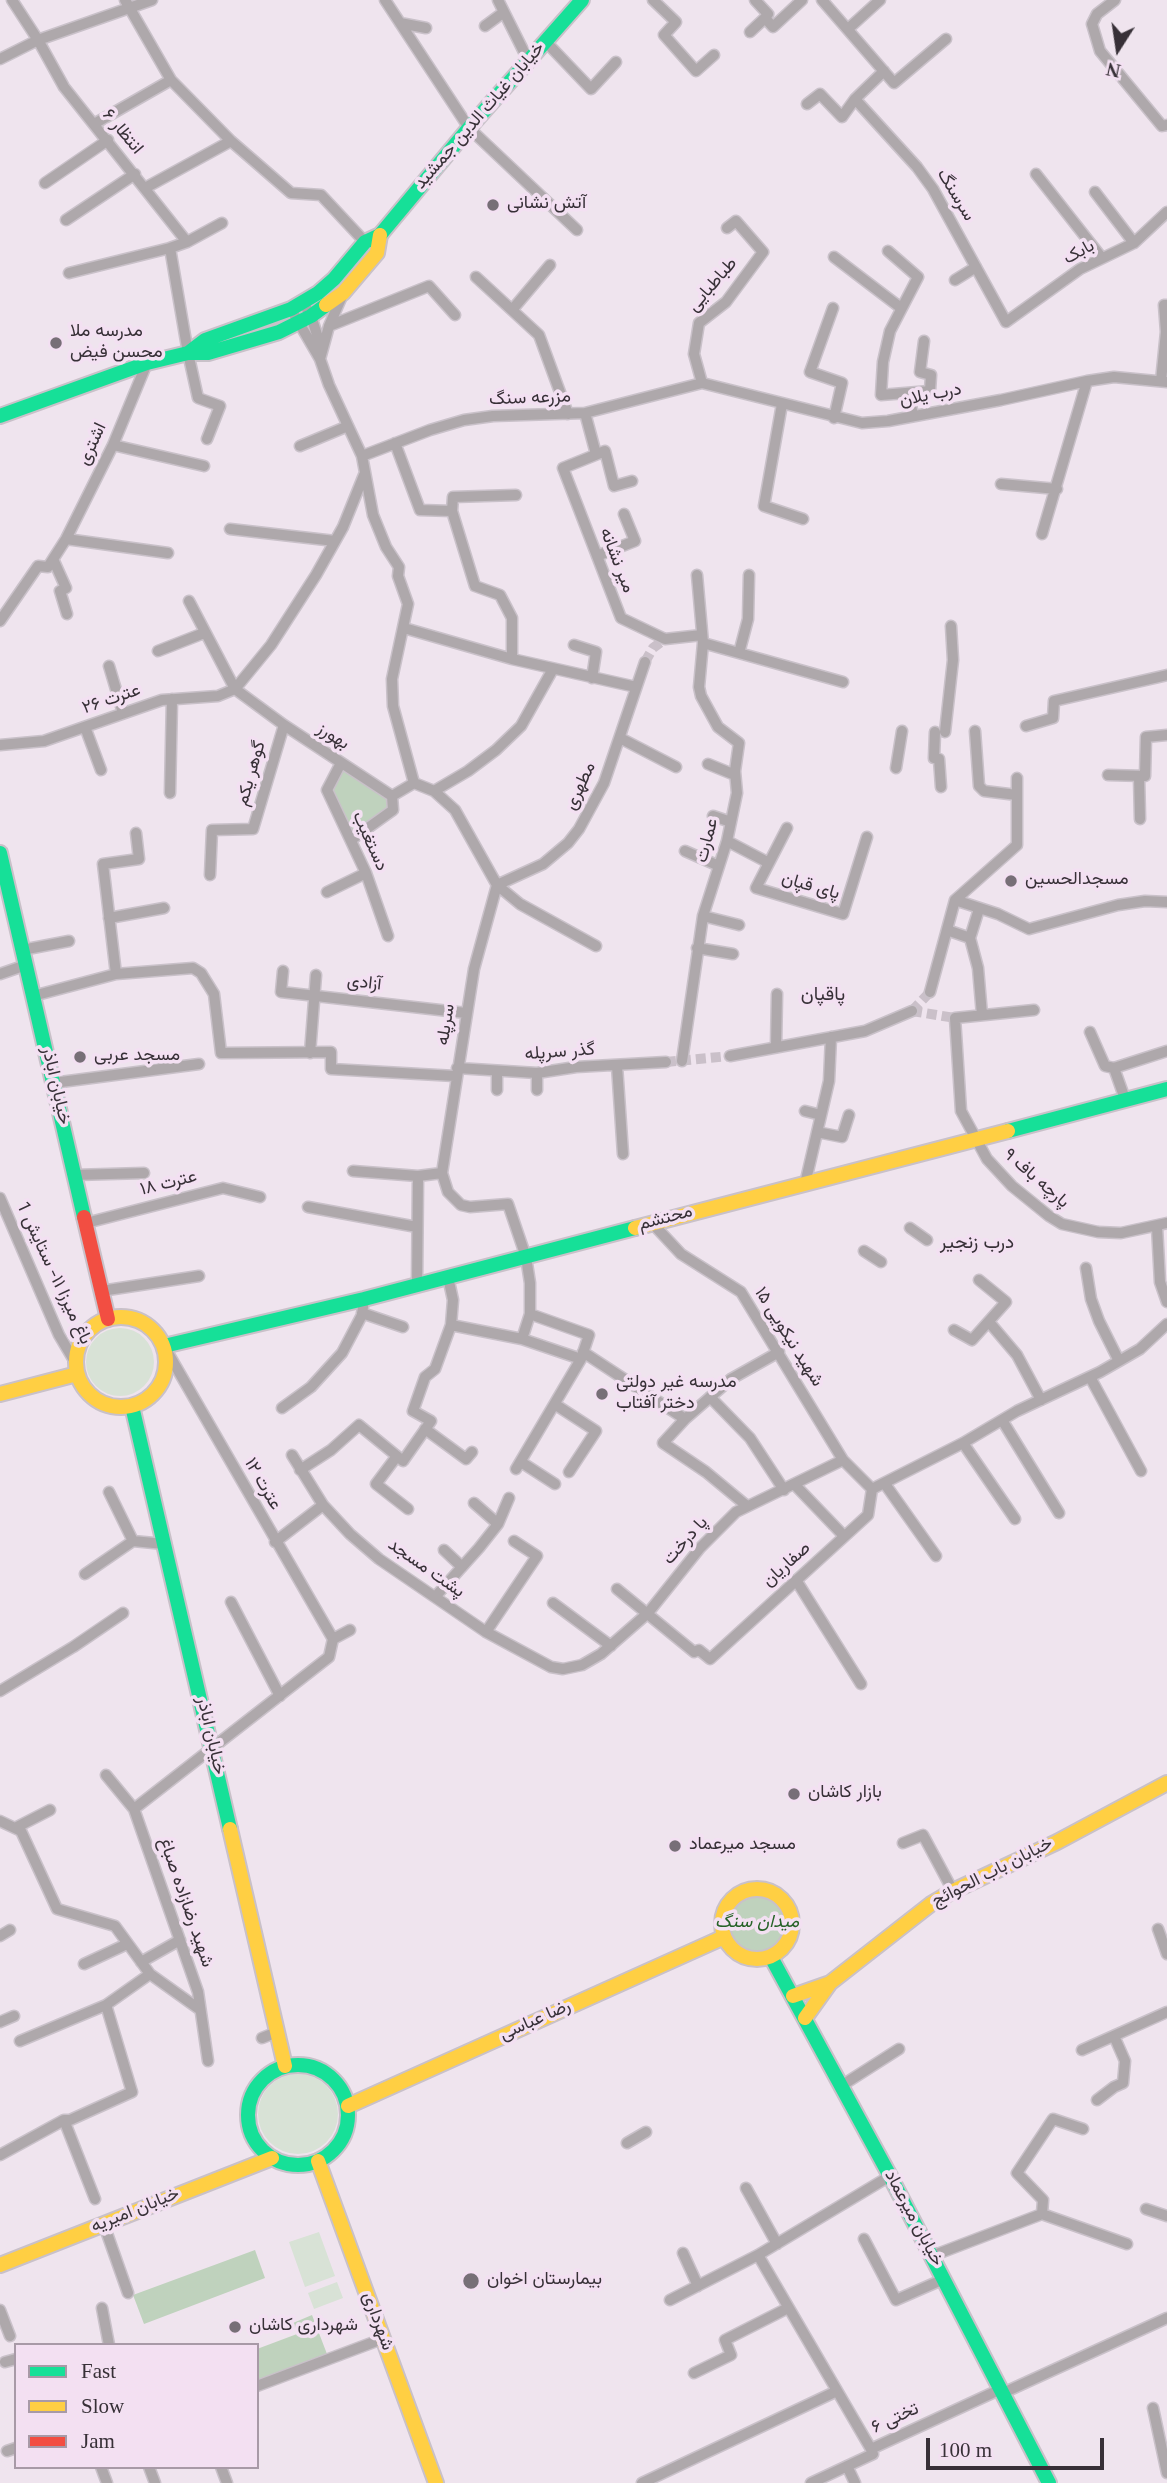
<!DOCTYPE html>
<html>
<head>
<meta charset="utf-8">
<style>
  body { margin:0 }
  #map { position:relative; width:1167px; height:2483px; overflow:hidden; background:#efe4ee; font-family:Georgia,serif }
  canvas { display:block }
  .legend { position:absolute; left:14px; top:2343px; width:245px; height:126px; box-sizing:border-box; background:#f3e0f2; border:2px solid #a89aa7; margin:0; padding:9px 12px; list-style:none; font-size:21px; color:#373037 }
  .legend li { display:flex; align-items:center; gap:14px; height:35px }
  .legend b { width:35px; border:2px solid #a89aa7 }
  .north { position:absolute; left:1083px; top:14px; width:70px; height:70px; -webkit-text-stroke:5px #f3e0f2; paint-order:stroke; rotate:192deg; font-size:19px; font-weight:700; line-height:28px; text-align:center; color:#373037 }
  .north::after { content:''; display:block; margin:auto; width:24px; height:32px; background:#373037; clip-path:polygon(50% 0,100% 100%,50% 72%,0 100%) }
  .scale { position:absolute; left:926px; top:2438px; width:178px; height:32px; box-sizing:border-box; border:4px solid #373037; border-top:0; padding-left:9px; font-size:21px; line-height:24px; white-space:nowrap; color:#373037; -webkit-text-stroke:5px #f3e0f2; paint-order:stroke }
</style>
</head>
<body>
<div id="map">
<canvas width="1167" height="2483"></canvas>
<ul class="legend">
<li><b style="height:9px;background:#16e098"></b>Fast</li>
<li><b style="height:9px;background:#ffcf43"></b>Slow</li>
<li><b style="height:9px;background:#f24e42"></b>Jam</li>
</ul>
<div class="north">N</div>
<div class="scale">100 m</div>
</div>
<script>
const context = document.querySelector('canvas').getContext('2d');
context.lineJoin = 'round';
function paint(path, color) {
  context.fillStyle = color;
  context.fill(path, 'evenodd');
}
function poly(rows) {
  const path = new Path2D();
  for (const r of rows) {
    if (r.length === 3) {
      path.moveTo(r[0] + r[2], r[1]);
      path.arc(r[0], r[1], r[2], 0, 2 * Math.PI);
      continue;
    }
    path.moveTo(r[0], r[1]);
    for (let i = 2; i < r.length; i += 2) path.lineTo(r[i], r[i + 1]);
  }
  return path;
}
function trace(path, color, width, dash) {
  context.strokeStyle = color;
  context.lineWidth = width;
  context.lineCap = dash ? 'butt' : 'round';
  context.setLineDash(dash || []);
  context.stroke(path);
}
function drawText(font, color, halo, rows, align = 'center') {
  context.font = font + ' Georgia,Vazirmatn,serif';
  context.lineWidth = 7;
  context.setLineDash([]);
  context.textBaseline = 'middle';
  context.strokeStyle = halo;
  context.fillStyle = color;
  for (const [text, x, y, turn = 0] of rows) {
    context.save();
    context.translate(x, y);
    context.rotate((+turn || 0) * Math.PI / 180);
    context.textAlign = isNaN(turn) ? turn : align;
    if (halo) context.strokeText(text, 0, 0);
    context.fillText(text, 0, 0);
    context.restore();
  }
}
paint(poly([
  [120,1362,34],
  [298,2114,40],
  [319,2232,335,2276,305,2287,289,2242],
  [337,2282,343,2298,314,2309,308,2293]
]), '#d8e2d6');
paint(poly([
  [341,763,392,796,393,810,351,840,327,790],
  [757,1924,29],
  [255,2250,265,2278,144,2324,133,2295],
  [312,2315,327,2354,257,2380,257,2349,297,2334,293,2323]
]), '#bfd2bd');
trace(poly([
  [645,662,653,648,665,639],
  [912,1011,955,1018],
  [912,1011,930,992],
  [666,1062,730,1056]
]), '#cac0c9', 10, [10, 5]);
const street = poly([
  [12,0,38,40,64,87,187,242],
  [125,0,171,80,231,141,291,193,321,195,365,242],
  [385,0,469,128,577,230],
  [498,0,529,62],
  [653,0,676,22,664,35,696,71,714,55],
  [755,0,768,14,765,18],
  [822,0,894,83,946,39],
  [1115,0,1097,14,1092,24,1100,51,1162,126,1167,125],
  [400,23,426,28],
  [485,26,504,12],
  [849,28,880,0],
  [750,32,765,18,773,27,802,0],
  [546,42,591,89,616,62],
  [0,59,38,40,152,0],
  [855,99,917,167,933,189,1006,322,1080,269,1134,243,1167,212],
  [807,104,820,94,842,117,855,99,884,71],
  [94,124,171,80],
  [1036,174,1102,258],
  [45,183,108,140],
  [145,188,231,141],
  [1095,192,1134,243],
  [66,220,135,174],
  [888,251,918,277,890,331,883,362,881,395,930,391,931,375,920,372,924,341],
  [834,257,901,308],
  [69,273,170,248],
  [476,277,539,335,568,414],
  [955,280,976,267],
  [303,302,311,316,320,344,320,352],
  [833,308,810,372,842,383,834,418],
  [291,309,320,359,329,385,362,456,373,515,386,547,399,567,398,576,408,604,392,679,393,706,414,783],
  [512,310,550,265],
  [329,326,429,286,455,315],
  [320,359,329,326,343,294],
  [1161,381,1166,332,1164,305,1167,305],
  [702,383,694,354,699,323,726,302,763,252,736,221,727,228],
  [909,393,913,416],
  [782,404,764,506,803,519],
  [585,413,596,454],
  [207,439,220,406,198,398,188,353,170,248,187,242,222,223],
  [395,443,420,510,452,511,475,586,500,595,512,618,512,659],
  [113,445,204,466],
  [300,446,348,426],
  [362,456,430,430,464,420,493,416,585,413,702,383,862,423,888,421,1001,400,1087,381,1114,377,1167,382],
  [632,481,614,486,605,451,563,468,621,618,665,639,702,635],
  [1001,484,1057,489],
  [452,511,453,497,516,495],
  [230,529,335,541],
  [1042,534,1087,381],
  [66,539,168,553],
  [597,556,635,541,624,514],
  [53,559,66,588,60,591,67,614],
  [189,601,235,689,284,725,392,796,414,783],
  [0,621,38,566,48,567,66,539,113,445,147,363],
  [404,628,512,659,636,687],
  [703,643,843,682],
  [574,645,596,652,592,678],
  [158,651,204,633],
  [739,653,748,619,749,575],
  [109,666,123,713],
  [1026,726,1053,718,1054,701,1167,675],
  [85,727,101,770],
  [975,731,979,786,984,791,1017,795],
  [935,732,934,758,939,759,941,787],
  [945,732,953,660,951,626],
  [620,738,676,767],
  [0,745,44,741,162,700,218,696,235,689,271,645,316,575,343,527,364,475],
  [341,763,327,790,366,873,388,936],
  [708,764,735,775],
  [896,768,902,731],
  [1108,775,1145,776,1146,737,1167,735],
  [1139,776,1140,819],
  [414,783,434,791,455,810,497,885,520,904,596,946],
  [434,791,468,771,496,750,521,726,553,669],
  [170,793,172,699],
  [713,816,731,822],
  [787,828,756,888,843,914,867,837],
  [351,840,393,810,392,796],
  [727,841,769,863],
  [685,851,719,866],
  [210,875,212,830,253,829,284,725],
  [497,885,474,969,442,1173,448,1192,461,1205,470,1207,508,1204,526,1257,530,1283,530,1314,522,1339],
  [497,885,543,864,568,843,579,829,604,783,645,662],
  [327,892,366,873],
  [955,900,1017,845,1017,778],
  [979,909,970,938,978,968,982,1015],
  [703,916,739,925],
  [109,918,164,908],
  [947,930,970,938],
  [697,948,733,954],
  [22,950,69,941],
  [283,971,281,992,466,1013],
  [0,974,26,965],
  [116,974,103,864,139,859,136,833],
  [930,992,955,900,998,914,1029,929,1118,905,1145,901,1167,902],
  [33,996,116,974,193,968,201,973,214,994,221,1053,331,1052,331,1069,455,1076],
  [1034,1010,955,1018,961,1111,987,1159,1012,1186,1049,1216,1062,1224,1098,1232,1121,1233,1167,1223],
  [1090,1032,1105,1066,1114,1068,1125,1099],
  [776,1047,777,994],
  [310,1053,316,975],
  [730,1056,865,1031,912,1011],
  [682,1061,703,916,727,841,737,793,735,771,739,743,718,727,701,696,699,687,703,643,697,575],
  [617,1066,623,1154],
  [457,1068,537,1073,576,1067,666,1062],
  [1114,1068,1167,1051],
  [537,1073,537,1090],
  [53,1083,199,1064],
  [497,1090,497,1071],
  [805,1111,821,1115],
  [817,1132,842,1137,849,1115],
  [353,1171,418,1176],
  [74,1175,144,1173],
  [805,1184,829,1081,831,1037],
  [0,1198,59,1335,75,1362],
  [308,1207,417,1227],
  [86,1223,223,1188,260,1197],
  [653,1224,681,1254,741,1292,843,1460,872,1489,963,1443,1017,1411,1100,1372,1140,1349,1167,1324],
  [1157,1227,1160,1282,1167,1302],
  [910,1228,927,1240],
  [864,1251,881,1262],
  [1086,1268,1091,1299,1099,1321,1119,1361],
  [417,1286,418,1176,442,1173],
  [101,1291,199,1276],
  [362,1313,403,1327],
  [989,1322,1017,1355,1041,1400],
  [451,1325,522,1339,581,1359],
  [954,1330,972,1340,1006,1302,979,1280],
  [164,1346,333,1639],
  [583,1352,685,1419],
  [1090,1377,1141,1471],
  [710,1397,750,1438,784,1490],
  [556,1405,596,1431,569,1472],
  [282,1408,311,1387,342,1353,362,1315,364,1299],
  [1002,1420,1059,1513],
  [425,1429,466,1459,472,1452],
  [963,1443,1015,1519],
  [292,1455,323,1505,350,1534,379,1559,486,1632,551,1667,563,1669,582,1665,601,1654,648,1613,700,1548,736,1512,843,1460],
  [397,1456,376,1484,408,1509],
  [521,1462,555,1484],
  [516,1469,581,1359,589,1335,530,1314],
  [300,1470,331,1450,359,1425,403,1461,431,1421,413,1411,425,1377,435,1369,451,1325,453,1300,448,1277],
  [885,1484,936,1556],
  [795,1485,844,1536],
  [109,1492,133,1541],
  [474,1503,498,1524],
  [747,1506,706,1472,663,1443,685,1419,731,1379,779,1352],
  [275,1542,323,1505],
  [444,1550,462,1567],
  [85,1574,133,1541,164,1544],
  [796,1580,861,1684],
  [617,1589,694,1652,699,1650,710,1659,868,1515,872,1489],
  [435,1597,479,1548,498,1524,509,1498],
  [231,1602,280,1696],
  [553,1603,611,1646],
  [486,1632,537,1556,514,1541],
  [333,1639,350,1630],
  [0,1691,73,1647,123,1613],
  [106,1775,134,1809,198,1992,208,2061],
  [134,1809,329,1657,333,1639],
  [0,1821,21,1831,57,1909,115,1926,150,1974,199,2009],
  [15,1828,50,1810],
  [903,1843,923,1835,953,1891],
  [1158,1929,1167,1954],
  [0,1936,10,1930],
  [141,1962,180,1940],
  [84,1964,127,1944],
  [0,2022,14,2016],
  [262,2038,277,2032],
  [20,2041,106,2005,150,1974],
  [1082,2050,1167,2012],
  [841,2086,899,2049],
  [1097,2100,1114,2087,1123,2083,1125,2061,1114,2036],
  [64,2120,95,2199],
  [627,2143,646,2132],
  [0,2155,64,2120,70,2120,132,2092,106,2005],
  [746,2188,777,2244],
  [1146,2209,1167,2216],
  [1042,2214,1043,2200,1017,2173,1053,2119,1083,2129],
  [104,2225,128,2293],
  [864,2239,896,2300,944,2279],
  [683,2253,698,2286],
  [758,2255,871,2449],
  [932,2256,1042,2214,1127,2244],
  [670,2300,758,2255,890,2176],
  [102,2308,109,2345],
  [0,2310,10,2336],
  [5,2362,16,2359],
  [694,2373,731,2355,725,2340,788,2308],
  [257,2386,382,2339],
  [1003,2393,1167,2318],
  [1153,2408,1167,2473],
  [7,2451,16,2448],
  [847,2466,855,2483],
  [101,2467,107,2483],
  [149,2467,155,2483],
  [221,2467,227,2483],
  [642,2483,837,2391],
  [811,2483,873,2454,871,2449,1001,2389]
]);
const fast = poly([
  [188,353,205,340,291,309,318,293,334,279,365,242,380,235,469,128,582,0],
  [0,416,147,363,188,353,208,353,279,332,311,316,326,305],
  [0,853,84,1217],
  [1008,1131,1167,1089],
  [164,1346,364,1299,635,1228],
  [132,1406,230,1829],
  [771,1957,890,2176,1049,2483],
  [298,2115,50]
]);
const slow = poly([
  [326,305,343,293,377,253,380,235],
  [635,1228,1008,1131],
  [121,1362,45],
  [0,1394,77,1374],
  [230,1829,285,2066],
  [757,1924,35],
  [793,1996,830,1983],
  [805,2018,830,1983,931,1904,953,1891,1057,1842,1167,1783],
  [348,2106,724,1937],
  [318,2161,436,2483],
  [0,2265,272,2158]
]);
const jam = poly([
  [84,1217,108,1319]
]);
trace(street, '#c9c1c9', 13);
trace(fast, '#c9c1c9', 18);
trace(slow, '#c9c1c9', 18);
trace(jam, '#c9c1c9', 18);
trace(street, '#aea8ab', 10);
trace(fast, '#16e098', 14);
trace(slow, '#ffcf43', 14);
trace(jam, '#f24e42', 14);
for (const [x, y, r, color] of [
  [493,205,7,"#776f77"],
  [56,343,7,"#776f77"],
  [1011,881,7,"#776f77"],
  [80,1057,7,"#776f77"],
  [602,1394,7,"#776f77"],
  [794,1794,7,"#776f77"],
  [675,1846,7,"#776f77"],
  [471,2281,9,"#776f77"],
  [235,2327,7,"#776f77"]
]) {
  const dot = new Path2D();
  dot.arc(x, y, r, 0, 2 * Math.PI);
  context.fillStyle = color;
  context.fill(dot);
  trace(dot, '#f3e0f2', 2.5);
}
drawText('18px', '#373037', '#f3e0f2', [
  ["خیابان غیاث الدین جمشید",481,117,-49],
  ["انتظار ۶",121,133,50],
  ["سرسنگ",954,196,59],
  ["بابک",1080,254,-29],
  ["طباطبایی",714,286,-49],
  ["درب یلان",931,397,-11],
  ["مزرعه سنگ",530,400,-2],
  ["اشتری",94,445,-65],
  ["میر نشانه",615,561,69],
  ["عترت ۲۶",112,701,-19],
  ["بهورز",332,738,33],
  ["گوهر یکم",253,774,-74],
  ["مطهری",582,787,-65],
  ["عمارت",709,841,-75],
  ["دستغیب",368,842,66],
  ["پای قپان",810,888,16],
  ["آزادی",364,985,6],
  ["سرپله",448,1025,-81],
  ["گذر سرپله",560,1054,-4],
  ["خیابان اباذر",54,1086,77],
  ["پارچه باف ۹",1035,1180,41],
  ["عترت ۱۸",169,1185,-14],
  ["محتشم",666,1220,-15],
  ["باغ میرزا ۱۱- ستایش 1",52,1274,65],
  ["شهید نیکویی ۱۵",787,1338,58],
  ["عترت ۱۲",261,1485,60],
  ["پا درخت",687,1542,-48],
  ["صفاریان",788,1566,-42],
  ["پشت مسجد",425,1570,35],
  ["خیابان اباذر",209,1736,77],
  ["خیابان باب الحوائج",993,1874,-27],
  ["شهید رضازاده صباغ",184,1903,71],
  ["رضا عباسی",536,2022,-24],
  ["خیابان امیریه",136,2212,-22],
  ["خیابان میرعماد",912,2219,62],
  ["شهرداری",376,2322,70],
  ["تختی ۶",896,2420,-25]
]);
drawText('18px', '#373037', '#f3e0f2', [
  ["آتش نشانی",507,205],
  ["مدرسه ملا",70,333],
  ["محسن فیض",70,354],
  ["مسجدالحسین",1025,881],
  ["مسجد عربی",94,1057],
  ["مدرسه غیر دولتی",616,1384],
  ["دختر آفتاب",616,1405],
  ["بازار کاشان",808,1794],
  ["مسجد میرعماد",689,1846],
  ["بیمارستان اخوان",487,2281],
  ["شهرداری کاشان",249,2327]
], 'left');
drawText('italic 18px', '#266227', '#f3e0f2', [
  ["میدان سنگ",757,1924]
]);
drawText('19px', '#373037', '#f3e0f2', [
  ["پاقپان",823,997],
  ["درب زنجیر",977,1245]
]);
</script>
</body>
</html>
